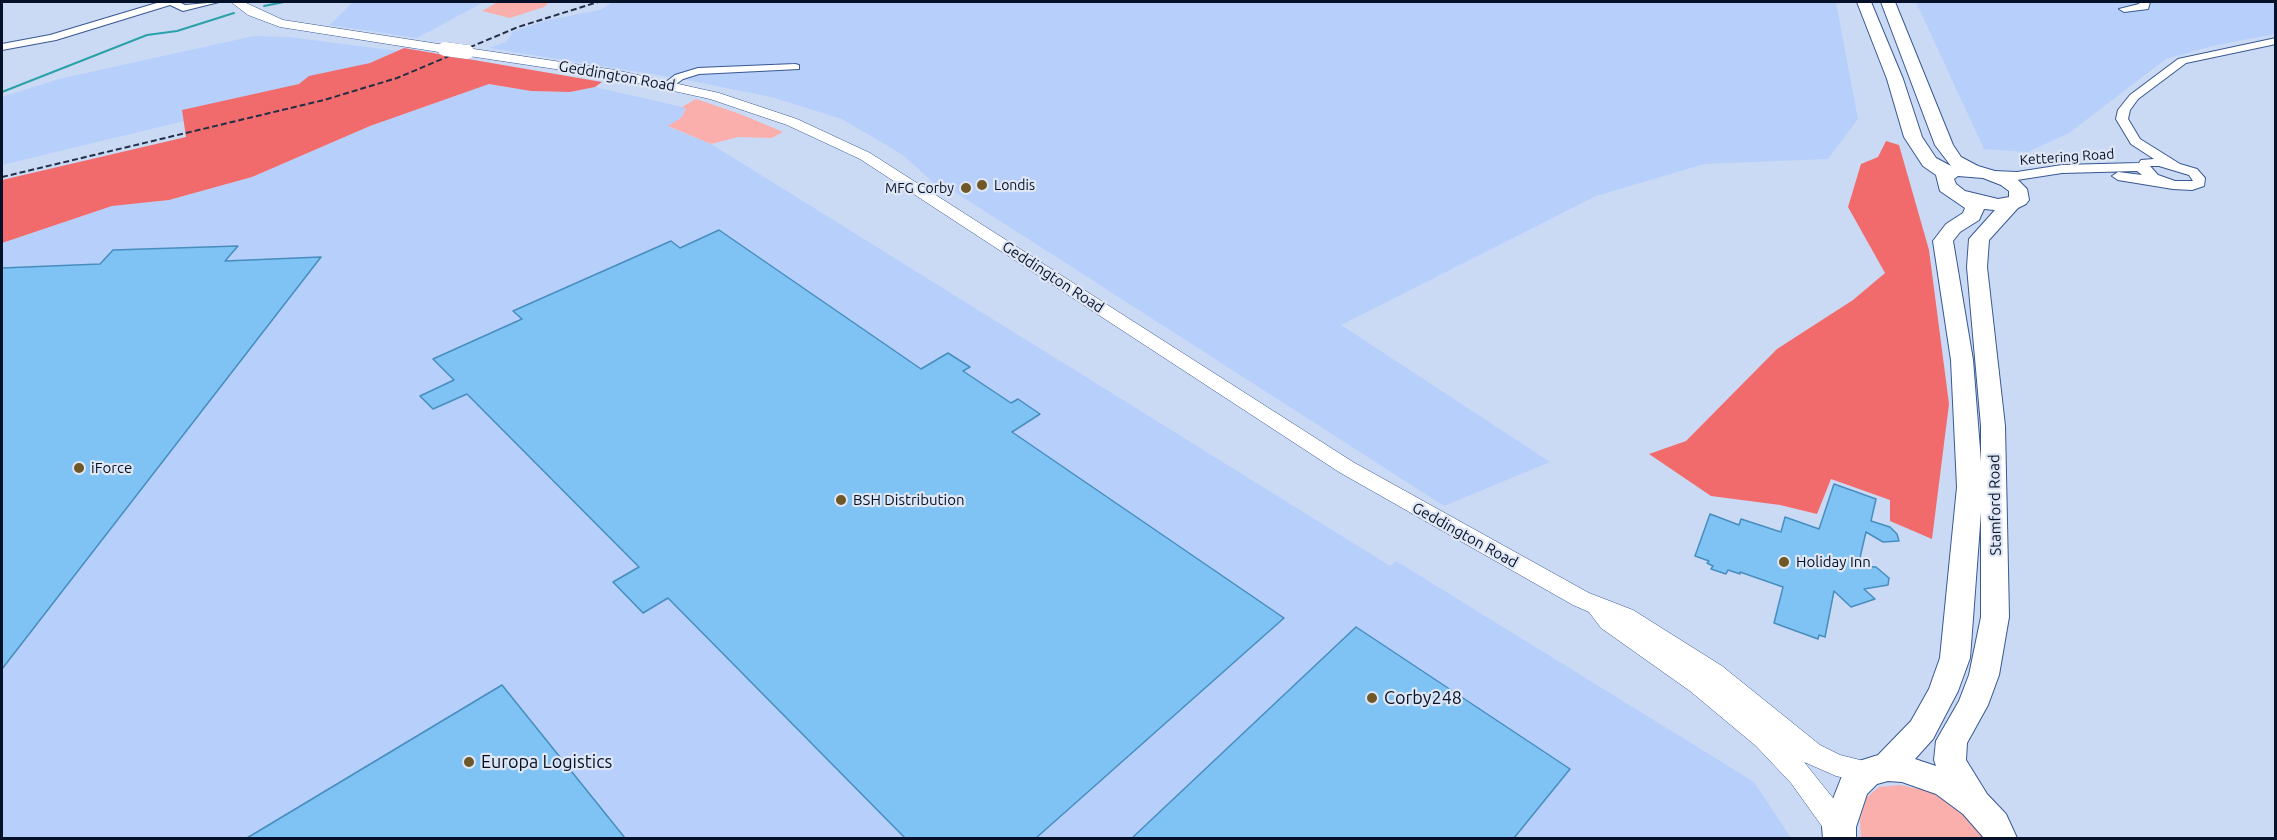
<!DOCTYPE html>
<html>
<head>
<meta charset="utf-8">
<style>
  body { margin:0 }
  #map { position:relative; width:2277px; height:840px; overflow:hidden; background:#cadaf5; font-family:Ubuntu,sans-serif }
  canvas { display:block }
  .frame { position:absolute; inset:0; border:3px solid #051128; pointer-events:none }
</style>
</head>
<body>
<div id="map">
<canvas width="2277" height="840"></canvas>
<div class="frame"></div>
</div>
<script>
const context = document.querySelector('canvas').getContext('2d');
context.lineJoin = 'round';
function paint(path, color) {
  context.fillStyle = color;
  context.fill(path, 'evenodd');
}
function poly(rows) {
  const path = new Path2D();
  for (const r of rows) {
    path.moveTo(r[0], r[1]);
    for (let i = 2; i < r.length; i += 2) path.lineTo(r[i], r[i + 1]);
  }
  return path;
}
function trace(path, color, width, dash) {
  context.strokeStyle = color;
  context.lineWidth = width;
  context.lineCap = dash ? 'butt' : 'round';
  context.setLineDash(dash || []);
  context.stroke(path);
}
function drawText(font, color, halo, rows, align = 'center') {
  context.font = font + ' Ubuntu,sans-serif';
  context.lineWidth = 4.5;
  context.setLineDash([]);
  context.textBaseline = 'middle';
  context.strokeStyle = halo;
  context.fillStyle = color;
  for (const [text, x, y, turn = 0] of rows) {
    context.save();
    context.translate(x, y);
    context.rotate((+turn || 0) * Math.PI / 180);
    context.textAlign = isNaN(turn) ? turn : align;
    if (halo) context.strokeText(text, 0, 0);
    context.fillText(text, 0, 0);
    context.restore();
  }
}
paint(poly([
  [353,2,484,2,417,38,330,25],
  [613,2,1836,2,1858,119,1828,159,1704,164,1596,196,1341,325,1550,462,1444,506,941,183,936,185,903,155,842,119,771,97,682,79,489,48,506,42,514,31,548,20,600,10],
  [1916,2,2275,2,2275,34,2212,46,2166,59,2069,133,2028,152,1984,149],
  [254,36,288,37,422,54,337,84,2,165,2,97,59,79],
  [489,84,531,91,570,92,595,87,682,107,686,109,681,118,669,127,711,144,1390,566,1396,561,1754,782,1791,838,2,838,2,243,112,206,169,200,252,177,370,126]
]), '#b6cffb');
paint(poly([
  [498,2,549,2,544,7,510,18,482,11],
  [696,99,740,114,783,132,772,138,738,137,711,144,668,126,681,118,686,109,682,107],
  [1900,785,1928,791,1955,805,1983,838,1861,838,1860,819,1866,798,1879,787]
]), '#fbafac');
paint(poly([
  [404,48,602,82,595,87,570,92,531,91,489,84,370,126,252,177,169,200,112,206,2,243,2,180,186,137,182,110,299,84,309,76,370,63],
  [1886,141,1899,145,1929,250,1949,404,1932,539,1890,521,1890,500,1831,479,1817,514,1780,505,1711,496,1649,454,1686,441,1777,349,1853,300,1885,273,1848,207,1861,164,1878,157]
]), '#f26b6c');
trace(poly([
  [264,6,284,2],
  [2,92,147,35,177,31,234,13]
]), '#2ca1a9', 2);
const building = poly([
  [719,230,921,369,948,353,970,367,963,371,1011,403,1018,399,1040,414,1012,432,1284,618,1036,838,905,838,668,598,643,613,613,582,639,567,467,394,433,409,420,396,454,380,433,359,522,319,513,311,671,241,680,248,719,230],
  [238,246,225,261,321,257,2,669,2,268,100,264,113,250,238,246],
  [1834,484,1876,499,1871,521,1890,527,1897,534,1899,541,1883,542,1866,532,1858,566,1876,567,1889,578,1888,585,1864,589,1875,599,1851,607,1834,591,1825,637,1819,635,1818,639,1774,623,1783,587,1740,572,1740,574,1728,570,1726,574,1711,569,1713,566,1707,563,1709,561,1695,556,1710,514,1739,525,1741,519,1781,532,1785,517,1819,529,1834,484],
  [1356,627,1570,769,1514,838,1132,838,1356,627],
  [502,685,625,838,247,838,502,685]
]);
paint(building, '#7fc3f5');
trace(building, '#478dbe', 1.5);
const minor = poly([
  [160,2,179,2,185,5,219,2,183,11,170,5,56,40,2,50,2,44,50,35,160,2],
  [2140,2,2150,2,2148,9,2124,12,2119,9,2139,4,2140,2],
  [2276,38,2276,44,2186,63,2138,99,2130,110,2128,119,2140,139,2180,164,2197,169,2205,178,2204,186,2192,190,2173,189,2118,180,2112,176,2118,172,2142,175,2137,171,2062,173,2017,180,1994,179,1988,175,1994,171,2017,172,2062,165,2139,163,2141,160,2154,159,2131,144,2116,119,2118,110,2130,95,2178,59,2276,38],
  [2150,166,2159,166,2189,175,2193,181,2175,181,2158,175,2150,166],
  [795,64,799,65,799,69,699,74,683,79,672,87,662,85,675,75,698,68,795,64]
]);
const major = poly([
  [231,2,244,2,283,20,445,45,451,49,445,53,280,27,248,15,231,2],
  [467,48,615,70,719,93,797,119,870,153,1353,462,1589,593,1633,610,1722,666,1820,745,1840,755,1876,764,1880,772,1876,780,1867,783,1836,776,1804,762,1849,818,1852,827,1849,836,1841,838,1829,836,1791,783,1756,746,1690,691,1601,628,1589,612,1573,605,1339,472,860,159,787,125,710,99,615,78,462,55,461,52,467,48]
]);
const highway = poly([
  [1857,2,1871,2,1903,79,1922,137,1936,158,1951,166,1935,145,1881,2,1895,2,1953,145,1961,157,1978,166,2015,177,2027,189,2029,200,2026,204,2018,208,1989,240,1987,267,2005,426,2009,617,1999,675,1988,705,1967,743,1966,760,1987,794,2006,814,2017,838,1984,838,1963,814,1936,794,1902,782,1888,781,1877,784,1867,794,1856,827,1856,838,1823,838,1822,827,1842,776,1856,762,1878,755,1911,721,1929,689,1940,658,1957,487,1951,360,1933,241,1946,224,1963,213,1965,208,1940,191,1936,175,1923,166,1904,137,1887,79,1857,2],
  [1958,176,1983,178,2001,185,2009,191,2009,197,1998,199,1965,191,1956,184,1954,179,1958,176],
  [1984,209,1995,210,1969,239,1967,267,1981,426,1981,462,1973,360,1953,241,1960,232,1979,220,1984,209],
  [1981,512,1981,617,1969,675,1959,701,1936,741,1934,760,1936,766,1915,759,1933,739,1958,691,1970,658,1981,512]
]);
trace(minor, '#385892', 2);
trace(major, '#385892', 1);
trace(highway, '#385892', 2);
paint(minor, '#fff');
paint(major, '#fff');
paint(highway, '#fff');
trace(poly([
  [2,177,324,100,397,78,518,27,598,2]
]), '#222f47', 2, [6, 3]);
const majorBridge = poly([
  [445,49,467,52]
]);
trace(majorBridge, '#385892', 14, []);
trace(majorBridge, '#fff', 14);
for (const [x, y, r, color] of [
  [982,185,6,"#6f5727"],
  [966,188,6,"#6f5727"],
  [79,468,6,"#6f5727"],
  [841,500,6,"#6f5727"],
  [1784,562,6,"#6f5727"],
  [1372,698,6,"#6f5727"],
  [469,762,6,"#6f5727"]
]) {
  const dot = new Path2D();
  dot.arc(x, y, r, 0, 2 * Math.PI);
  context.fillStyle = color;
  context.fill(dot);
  trace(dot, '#dfe6f4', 2);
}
drawText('14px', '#051128', '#dfe6f4', [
  ["Kettering Road",2067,157,-4]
]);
drawText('14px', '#051128', '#dfe6f4', [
  ["Londis",994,185],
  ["MFG Corby",954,188,"right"]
], 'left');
drawText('15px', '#051128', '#dfe6f4', [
  ["Geddington Road",617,76,10],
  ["Geddington Road",1053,277,33],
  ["Stamford Road",1995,505,-91],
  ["Geddington Road",1465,535,29]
]);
drawText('15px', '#051128', '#dfe6f4', [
  ["iForce",91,468],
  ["BSH Distribution",853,500],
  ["Holiday Inn",1796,562]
], 'left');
drawText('18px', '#051128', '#dfe6f4', [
  ["Corby248",1384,698],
  ["Europa Logistics",481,762]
], 'left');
</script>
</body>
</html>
